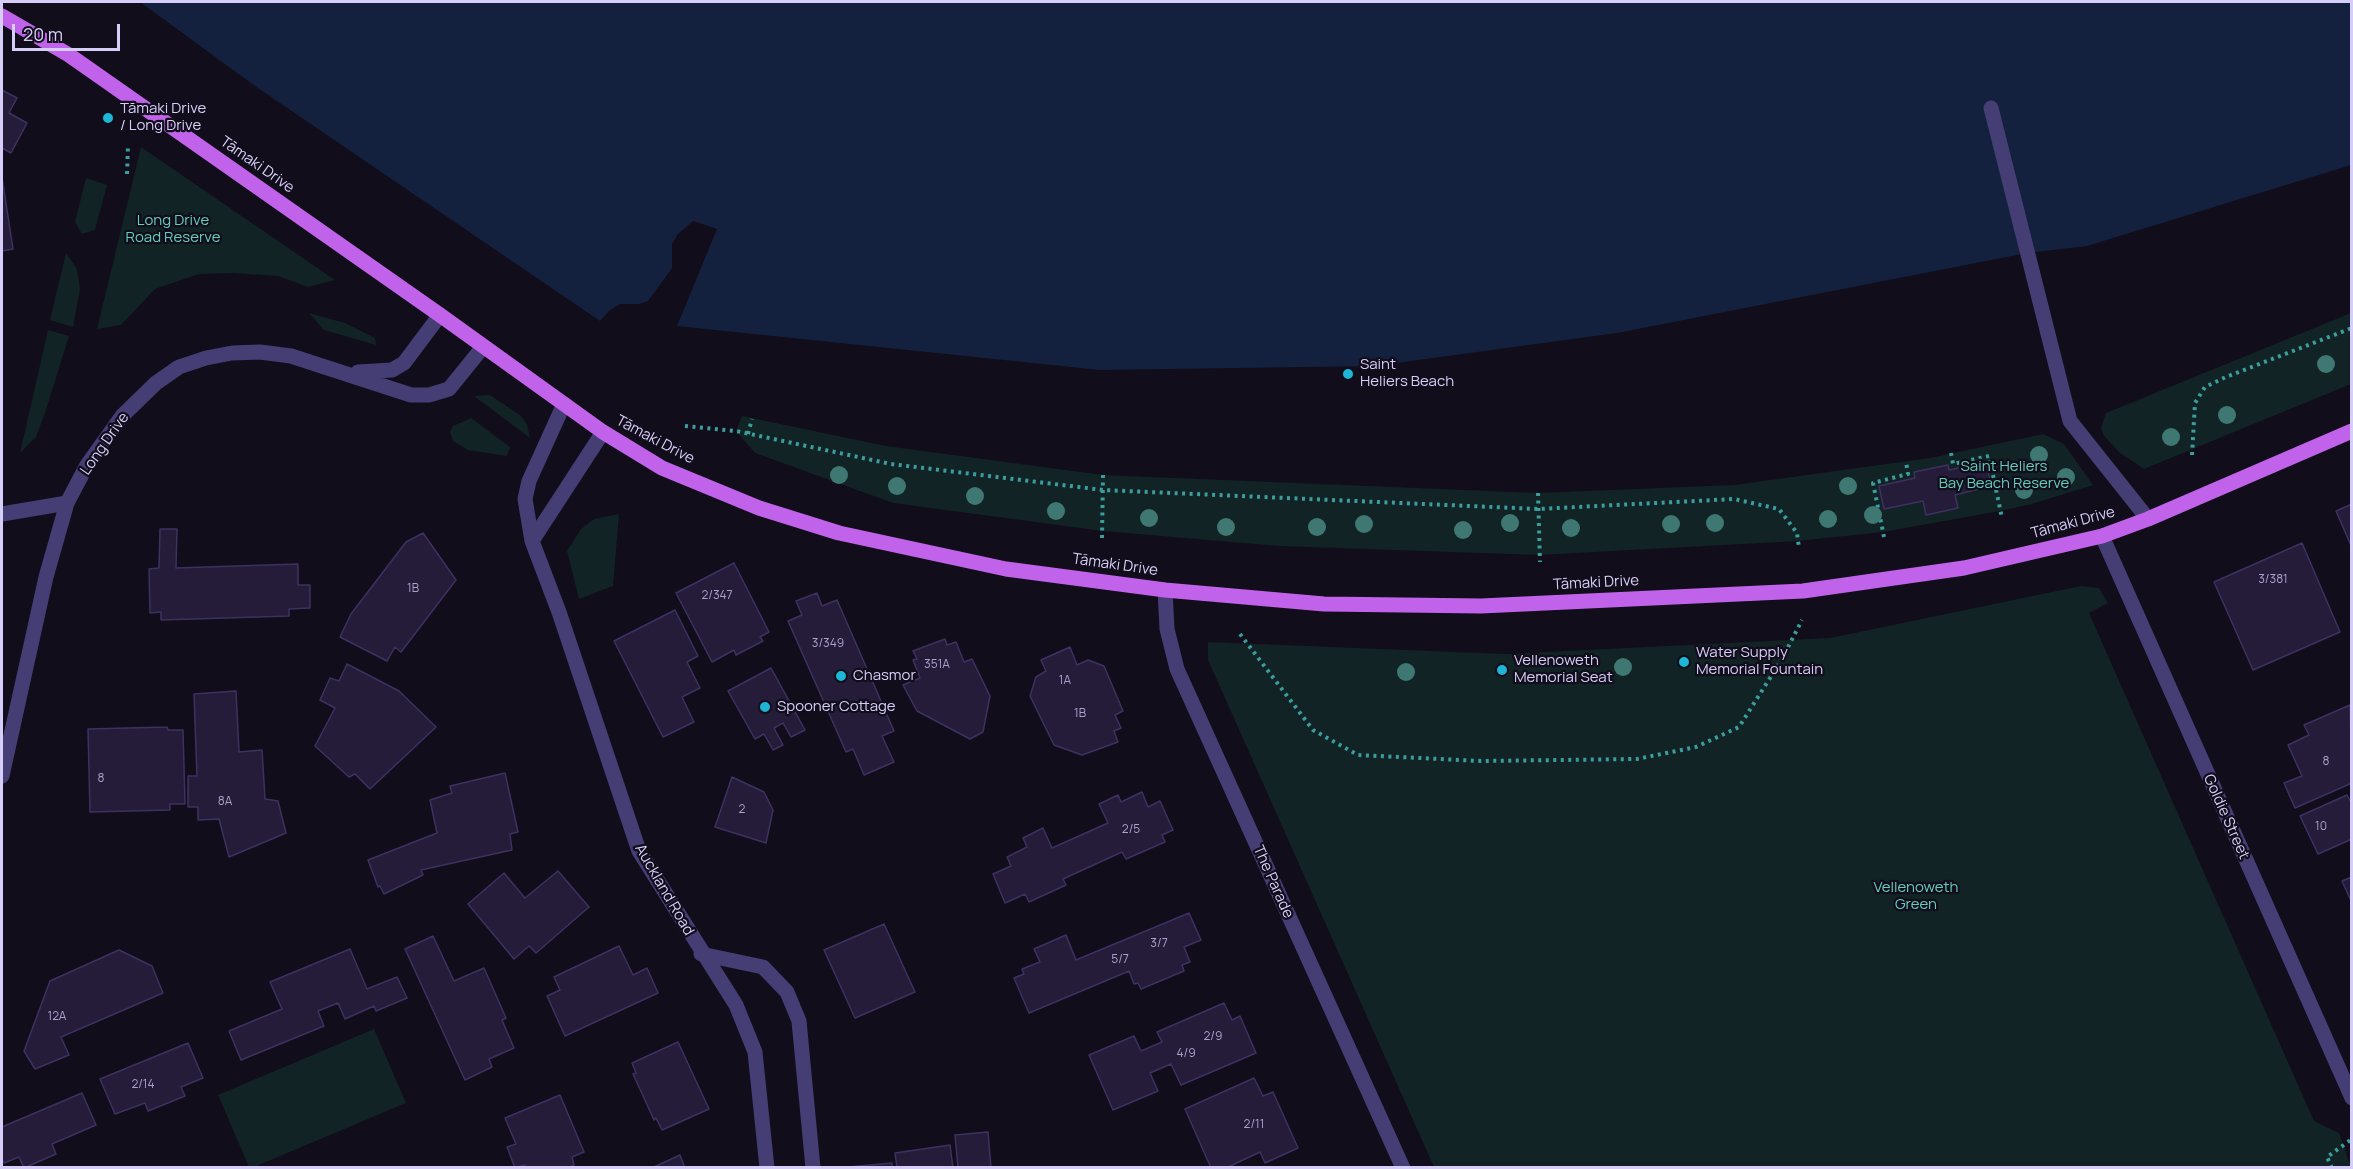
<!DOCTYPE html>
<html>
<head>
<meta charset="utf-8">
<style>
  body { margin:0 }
  #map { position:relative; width:2353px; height:1169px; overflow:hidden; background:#110d1b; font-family:Manrope,sans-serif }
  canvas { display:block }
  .frame { position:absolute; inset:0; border:3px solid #d6cef8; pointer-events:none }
  .scale { position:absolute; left:12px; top:24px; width:108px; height:27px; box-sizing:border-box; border:3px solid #d6cef8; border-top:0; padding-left:8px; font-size:18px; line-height:21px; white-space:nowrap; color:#d6cef8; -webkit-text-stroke:4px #110d1b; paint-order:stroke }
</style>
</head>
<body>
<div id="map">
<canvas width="2353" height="1169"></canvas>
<div class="frame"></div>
<div class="scale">20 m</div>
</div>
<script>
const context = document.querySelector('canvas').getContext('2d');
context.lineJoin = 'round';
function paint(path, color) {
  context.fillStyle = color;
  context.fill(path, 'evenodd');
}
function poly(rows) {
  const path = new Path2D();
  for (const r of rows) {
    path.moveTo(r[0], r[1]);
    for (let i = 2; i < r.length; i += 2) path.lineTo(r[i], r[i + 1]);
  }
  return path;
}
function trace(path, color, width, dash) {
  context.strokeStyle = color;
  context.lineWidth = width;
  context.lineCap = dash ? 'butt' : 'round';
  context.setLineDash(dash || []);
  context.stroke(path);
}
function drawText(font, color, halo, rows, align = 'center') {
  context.font = font + ' Manrope,sans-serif';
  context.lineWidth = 4.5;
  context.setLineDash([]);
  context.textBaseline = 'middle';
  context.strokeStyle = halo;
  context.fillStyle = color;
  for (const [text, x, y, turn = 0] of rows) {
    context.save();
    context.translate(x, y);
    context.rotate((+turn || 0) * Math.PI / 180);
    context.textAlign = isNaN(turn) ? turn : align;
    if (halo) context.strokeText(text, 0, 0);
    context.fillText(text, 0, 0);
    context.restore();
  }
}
paint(poly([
  [141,147,335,280,308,287,278,276,233,273,199,274,155,289,121,325,97,329],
  [86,178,107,185,95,230,82,234,75,222],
  [66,253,77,269,80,289,73,327,50,320],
  [309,313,345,323,375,338,376,345,324,330],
  [2351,313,2351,384,2144,469,2120,453,2104,436,2101,428,2106,413],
  [48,330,69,336,45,413,36,437,20,453],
  [490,395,520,415,527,424,530,438,474,396],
  [742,416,886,446,1103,475,1538,493,1734,485,1930,458,2043,434,2064,444,2093,485,2032,504,2000,511,1883,532,1798,541,1539,555,1279,546,1103,531,893,503,755,453,736,431],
  [471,418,510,447,507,456,468,450,453,441,450,432,453,426],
  [619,514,613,586,579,599,567,551,581,529,594,519],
  [2081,586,2099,588,2108,603,2089,613,2314,1121,2339,1133,2351,1167,1434,1167,1208,660,1208,642,1506,654,1830,638],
  [374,1029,406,1103,254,1167,249,1167,218,1095]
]), '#112324');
paint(poly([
  [140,2,2351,2,2351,165,2087,246,2027,253,1617,333,1374,366,1100,370,677,326,717,229,693,221,678,234,672,244,672,268,648,301,639,304,620,304,609,311,600,321,255,86]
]), '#13213e');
const building = poly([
  [2,90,17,98,9,113,27,123,11,153,2,148,2,90],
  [2,177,13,249,2,251,2,177],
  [1986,462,1991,486,1955,495,1958,508,1926,515,1923,501,1884,509,1879,486,1915,478,1914,472,1948,465,1949,470,1986,462],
  [2352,504,2352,548,2336,511,2352,504],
  [160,529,177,529,176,568,298,564,298,585,310,585,310,608,289,609,289,616,161,620,161,612,150,613,149,569,159,568,160,529],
  [423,533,456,580,401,652,395,647,387,661,340,637,351,614,406,542,423,533],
  [2302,543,2340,632,2253,670,2214,582,2302,543],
  [734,563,769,632,760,637,763,641,736,655,734,650,712,662,676,593,734,563],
  [817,593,822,606,837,600,894,731,882,736,894,762,864,775,853,749,846,752,788,621,802,615,796,601,817,593],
  [675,610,698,656,687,662,700,688,682,697,694,722,663,737,614,641,675,610],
  [945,639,947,645,956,642,964,662,972,659,990,696,983,732,970,739,917,711,903,685,920,678,913,660,917,659,913,651,945,639],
  [1070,647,1077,665,1088,660,1104,666,1123,711,1115,715,1121,728,1114,731,1118,742,1082,755,1054,745,1030,696,1036,677,1046,671,1041,660,1070,647],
  [347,664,399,691,436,727,370,789,355,774,349,777,315,746,335,708,320,700,330,678,339,681,347,664],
  [771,668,805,730,791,737,783,723,774,728,783,745,773,750,764,734,755,739,728,691,771,668],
  [236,691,239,752,262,750,265,799,278,801,286,833,229,857,219,819,198,820,198,807,188,807,188,776,197,776,194,694,236,691],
  [2350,705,2352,783,2295,808,2284,783,2302,776,2288,745,2309,735,2304,725,2350,705],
  [167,727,168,730,183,730,185,804,170,804,170,810,90,812,88,729,167,727],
  [505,773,518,832,510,834,512,850,421,870,423,875,384,894,380,886,378,887,368,860,437,833,430,800,452,793,450,786,505,773],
  [732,777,764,792,773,810,766,843,715,827,732,777],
  [1142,792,1148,807,1160,801,1173,830,1162,835,1165,842,1126,859,1122,852,1063,879,1066,885,1029,902,1025,894,1005,903,993,874,1011,866,1007,857,1027,847,1023,838,1043,828,1052,848,1108,823,1099,804,1118,795,1121,802,1142,792],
  [2347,795,2352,804,2352,839,2318,854,2300,816,2347,795],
  [558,871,589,907,536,953,529,946,514,959,468,904,504,873,525,898,558,871],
  [2352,877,2352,903,2342,881,2352,877],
  [1189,913,1201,940,1184,947,1190,962,1182,965,1184,971,1141,989,1138,983,1134,984,1129,971,1029,1013,1014,978,1024,974,1022,969,1040,962,1034,949,1066,935,1076,960,1189,913],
  [884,924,915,992,855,1018,824,950,884,924],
  [433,936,454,981,484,968,506,1018,502,1020,514,1048,489,1059,492,1067,465,1080,405,949,433,936],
  [619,946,633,975,647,968,658,993,565,1036,547,996,560,990,554,977,619,946],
  [350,949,367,989,397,977,407,998,376,1011,374,1006,345,1019,338,1003,318,1011,324,1026,241,1060,229,1031,282,1009,270,982,350,949],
  [119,950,152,966,163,993,61,1037,69,1055,35,1069,24,1051,50,981,119,950],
  [1224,1003,1232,1020,1240,1016,1256,1053,1181,1085,1171,1064,1150,1073,1158,1091,1113,1110,1089,1055,1134,1036,1141,1051,1162,1042,1157,1032,1224,1003],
  [678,1042,709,1109,662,1130,656,1118,654,1120,633,1074,636,1073,632,1063,678,1042],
  [188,1043,203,1078,181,1087,185,1096,148,1111,145,1103,115,1114,100,1079,188,1043],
  [1254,1078,1263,1096,1273,1092,1298,1148,1265,1163,1260,1152,1226,1168,1211,1168,1185,1109,1254,1078],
  [82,1093,96,1125,52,1144,56,1154,24,1168,19,1157,4,1163,2,1158,2,1127,82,1093],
  [560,1095,584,1152,572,1157,574,1165,567,1168,525,1168,525,1165,515,1168,507,1147,516,1144,505,1118,560,1095],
  [988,1132,991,1168,958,1168,955,1135,988,1132],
  [950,1145,953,1168,897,1168,895,1153,950,1145],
  [680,1155,685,1168,652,1168,680,1155],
  [892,1163,892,1168,848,1167,892,1163]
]);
paint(building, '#241c39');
trace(building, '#3e3162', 1.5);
trace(poly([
  [127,174,128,145],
  [685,426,736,431,891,464,1103,490,1538,509,1734,499,1779,509,1797,533,1799,548],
  [748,434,752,419],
  [1951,453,1953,464,1989,456,2002,518],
  [2192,455,2195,403,2205,387,2226,377,2352,328],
  [1538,493,1540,562],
  [1884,537,1873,483,1908,474,1906,462],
  [1102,538,1103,475],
  [1240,634,1313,730,1358,755,1481,761,1637,759,1696,747,1739,727,1782,659,1802,620],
  [2332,1168,2327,1157,2352,1139]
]), '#3c9d9e', 4, [3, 4.5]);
trace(poly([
  [1991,108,2070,421,2148,519],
  [358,372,392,370,404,363,440,315],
  [564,404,529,481,525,499,532,541,559,612,639,851,736,1005,755,1052,767,1168],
  [2,514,67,503],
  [2102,536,2352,1098],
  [532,541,603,432],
  [1165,590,1167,629,1177,669,1403,1168],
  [2,776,46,577,67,503,87,465,122,416,156,383,179,367,206,358,232,353,260,352,291,356,411,395,429,395,449,389,483,347],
  [701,954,763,967,787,992,799,1021,813,1168]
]), '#443e74', 15);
trace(poly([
  [2,16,69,55,440,315,603,432,662,468,759,508,839,533,1006,569,1165,590,1324,604,1481,606,1803,591,1964,568,2102,536,2148,519,2352,431]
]), '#c163ea', 15);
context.fillStyle = '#3f7773';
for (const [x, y] of [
  [2326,364],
  [2227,415],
  [2171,437],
  [2039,455],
  [839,475],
  [2066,477],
  [897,486],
  [1848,486],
  [2024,490],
  [975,496],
  [1056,511],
  [1873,515],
  [1149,518],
  [1828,519],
  [1510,523],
  [1715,523],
  [1364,524],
  [1671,524],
  [1226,527],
  [1317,527],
  [1571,528],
  [1463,530],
  [1623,667],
  [1406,672]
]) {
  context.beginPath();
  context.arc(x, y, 9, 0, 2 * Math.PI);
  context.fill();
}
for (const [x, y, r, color] of [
  [108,118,6,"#1db6d5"],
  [1348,374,6,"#1db6d5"],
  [1684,662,6,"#1db6d5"],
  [1502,670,6,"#1db6d5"],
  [841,676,6,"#1db6d5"],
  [765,707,6,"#1db6d5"]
]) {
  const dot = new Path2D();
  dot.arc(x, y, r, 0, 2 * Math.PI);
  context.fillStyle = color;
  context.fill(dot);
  trace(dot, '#110d1b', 2);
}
drawText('12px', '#aaa2c8', null, [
  ["3/381",2273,580],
  ["1B",413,589],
  ["2/347",717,596],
  ["3/349",828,644],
  ["351A",937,665],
  ["1A",1065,681],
  ["1B",1080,714],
  ["8",2326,762],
  ["8",101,779],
  ["8A",225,802],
  ["2",742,810],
  ["10",2321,827],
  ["2/5",1131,830],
  ["3/7",1159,944],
  ["5/7",1120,960],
  ["12A",57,1017],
  ["2/9",1213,1037],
  ["4/9",1186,1054],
  ["2/14",143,1085],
  ["2/11",1254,1125]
]);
drawText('15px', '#d6cef8', '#110d1b', [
  ["Tāmaki Drive",120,109],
  ["/ Long Drive",120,126],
  ["Saint",1360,365],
  ["Heliers Beach",1360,382],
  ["Water Supply",1696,653],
  ["Memorial Fountain",1696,670],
  ["Vellenoweth",1514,661],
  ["Memorial Seat",1514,678],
  ["Chasmor",853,676],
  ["Spooner Cottage",777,707]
], 'left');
drawText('15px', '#d6cef8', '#110d1b', [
  ["Tāmaki Drive",257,165,35],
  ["Tāmaki Drive",655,440,28],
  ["Long Drive",105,444,-55],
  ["Tāmaki Drive",2073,523,-15],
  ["Tāmaki Drive",1115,565,8],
  ["Tāmaki Drive",1596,583,-3],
  ["Goldie Street",2226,817,66],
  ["The Parade",1273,882,66],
  ["Auckland Road",664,890,60]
]);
drawText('15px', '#65cdbb', '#110d1b', [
  ["Long Drive",173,221],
  ["Road Reserve",173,238],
  ["Saint Heliers",2004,467],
  ["Bay Beach Reserve",2004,484],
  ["Vellenoweth",1916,888],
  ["Green",1916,905]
]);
</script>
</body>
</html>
